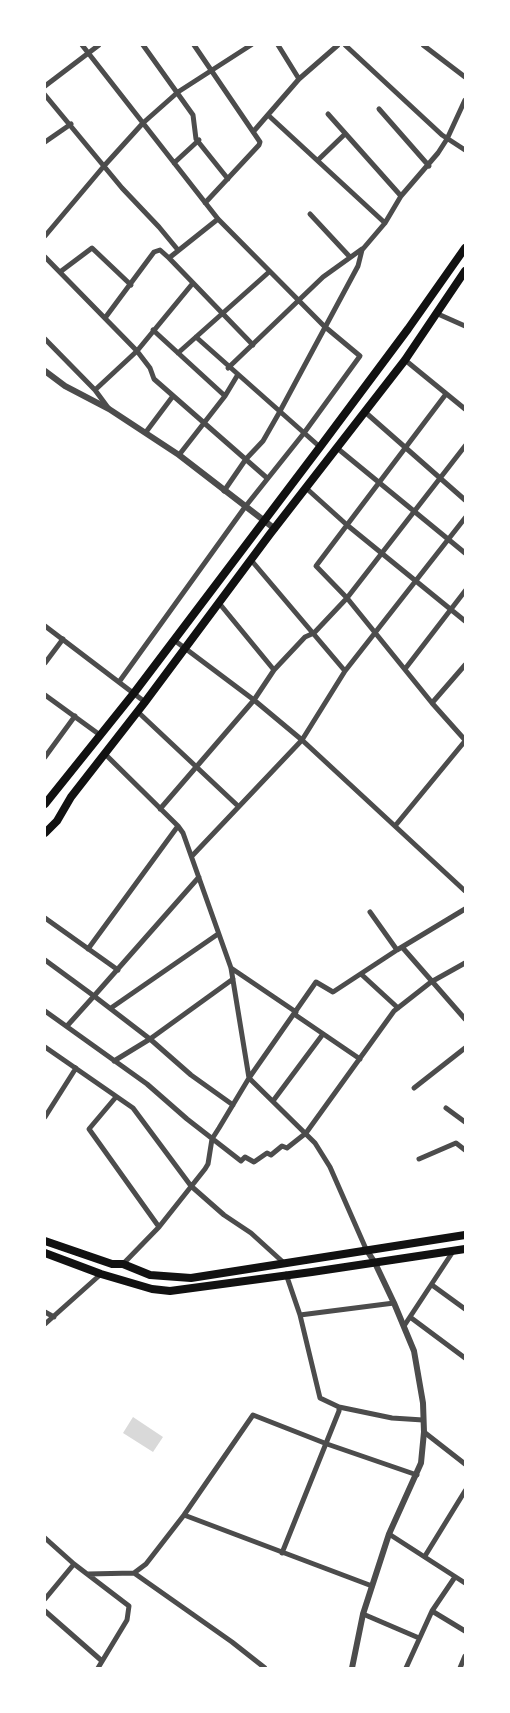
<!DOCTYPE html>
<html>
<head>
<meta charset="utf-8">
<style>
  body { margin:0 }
  #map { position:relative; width:510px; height:1713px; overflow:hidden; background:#fff; font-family:"Noto Serif",serif }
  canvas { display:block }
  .frame { position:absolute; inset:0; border:46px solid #fff; pointer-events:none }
</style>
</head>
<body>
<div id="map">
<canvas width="510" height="1713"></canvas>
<div class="frame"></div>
</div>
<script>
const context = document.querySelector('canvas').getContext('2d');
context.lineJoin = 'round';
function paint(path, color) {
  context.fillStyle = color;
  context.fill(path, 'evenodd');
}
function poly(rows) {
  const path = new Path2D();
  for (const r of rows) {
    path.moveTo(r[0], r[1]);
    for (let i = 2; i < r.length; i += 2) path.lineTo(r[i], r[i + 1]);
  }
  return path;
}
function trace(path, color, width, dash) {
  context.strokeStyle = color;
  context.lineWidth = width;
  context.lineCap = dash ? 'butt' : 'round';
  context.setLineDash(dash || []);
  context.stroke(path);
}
paint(poly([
  [133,1417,163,1437,153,1452,123,1433]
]), '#d9d9d9');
trace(poly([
  [82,45,218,219,324,326,360,356,304,433,245,507,119,682],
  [143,45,193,115,196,139,228,179],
  [194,45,260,142,259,145,205,203],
  [278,45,299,79],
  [345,45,442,135,465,150],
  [423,45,465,77],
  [45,86,99,45],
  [45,95,122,188,159,227,178,250],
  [379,109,429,166],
  [328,114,401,196],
  [268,115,385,223],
  [253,132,299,79,338,45],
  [45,142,71,124],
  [318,160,345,134],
  [174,163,199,140],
  [310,214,349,256],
  [218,219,169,258,253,345],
  [45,236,104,166,143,123,178,92,251,45],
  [45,257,137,351,150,368,154,379,267,478],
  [60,272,92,248,131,285],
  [438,314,465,326],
  [105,318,154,252,160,250,169,258],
  [153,330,225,396],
  [196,337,320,447],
  [45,339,95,390,109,409],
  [178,353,269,272],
  [405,360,465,409],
  [228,368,323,277,362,249],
  [95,390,137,351,193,283],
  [446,394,316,566,347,598,432,703,465,740],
  [365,412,465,500],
  [146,432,173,396],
  [337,448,465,553],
  [179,455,225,396,237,376],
  [306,488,347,525,465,621],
  [224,491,246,459,263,441,279,413,358,266,362,250,385,223,401,196,438,153,447,139,465,100],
  [251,560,345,671],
  [219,603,274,670],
  [45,626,145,702],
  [174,640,254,700,302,740,465,891],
  [45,663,63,639],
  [405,669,465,591],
  [45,695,100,735],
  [432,703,465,665],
  [138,712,238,806],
  [105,754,178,826,183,833,231,968,249,1078,315,1143,330,1167,366,1249],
  [45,757,75,716],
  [160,809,254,700,274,670,305,637,314,633,347,598,465,446],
  [395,826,465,741],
  [192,856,302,740,345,671,465,518],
  [370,912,397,950],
  [45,918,118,970],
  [402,947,465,1019],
  [88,949,178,826],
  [45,960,94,996,199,877],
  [231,968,296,1012],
  [361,974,398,1008],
  [111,1008,218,934],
  [45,1011,147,1084,187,1119,241,1161,245,1157,254,1162,267,1153,271,1155,282,1146,287,1148,306,1133,394,1011,431,982,465,963],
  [294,1014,360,1059],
  [67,1026,94,996,150,1039,233,979],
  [45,1047,133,1108,191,1186,224,1215,251,1233,284,1263],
  [114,1061,150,1039,191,1075,233,1105],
  [414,1088,465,1048],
  [116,1097,89,1129,159,1227],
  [273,1101,323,1034],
  [446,1108,465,1122],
  [45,1117,76,1068],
  [419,1159,456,1143,465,1150],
  [123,1264,159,1227,205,1169,208,1164,212,1139,219,1128,249,1078,316,982,333,992,397,950,465,909],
  [286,1274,300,1315,394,1303],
  [432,1285,465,1309],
  [45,1312,54,1317],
  [410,1317,465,1358],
  [45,1324,101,1274],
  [404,1326,454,1250],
  [339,1407,392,1418,423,1420],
  [424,1432,465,1464],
  [184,1515,372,1586],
  [389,1534,465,1583],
  [45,1538,74,1564,129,1606,127,1620,98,1668],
  [282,1553,339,1411,339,1407,320,1398,300,1315],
  [425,1556,465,1491],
  [134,1573,146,1564,184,1515,253,1415,327,1444,417,1475],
  [88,1574,134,1573,232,1642,265,1668],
  [45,1599,74,1564],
  [45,1611,102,1661],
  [432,1611,465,1631],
  [363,1614,419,1638],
  [406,1668,432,1611,455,1577],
  [460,1668,465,1656]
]), '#4c4c4c', 5);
trace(poly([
  [45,371,65,386,109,409,179,455,275,529],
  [352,1668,363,1614,389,1534,421,1463,424,1432,423,1403,414,1351,394,1303,375,1263,366,1249]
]), '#4c4c4c', 6);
trace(poly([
  [45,804,134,693,320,447,408,329,465,248],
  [45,833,57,821,71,797,145,702,270,534,405,360,465,271],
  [45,1241,112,1264,123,1264,150,1275,191,1278,465,1235],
  [45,1253,101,1274,152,1289,170,1291,312,1272,465,1249]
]), '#111', 8);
</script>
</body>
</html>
